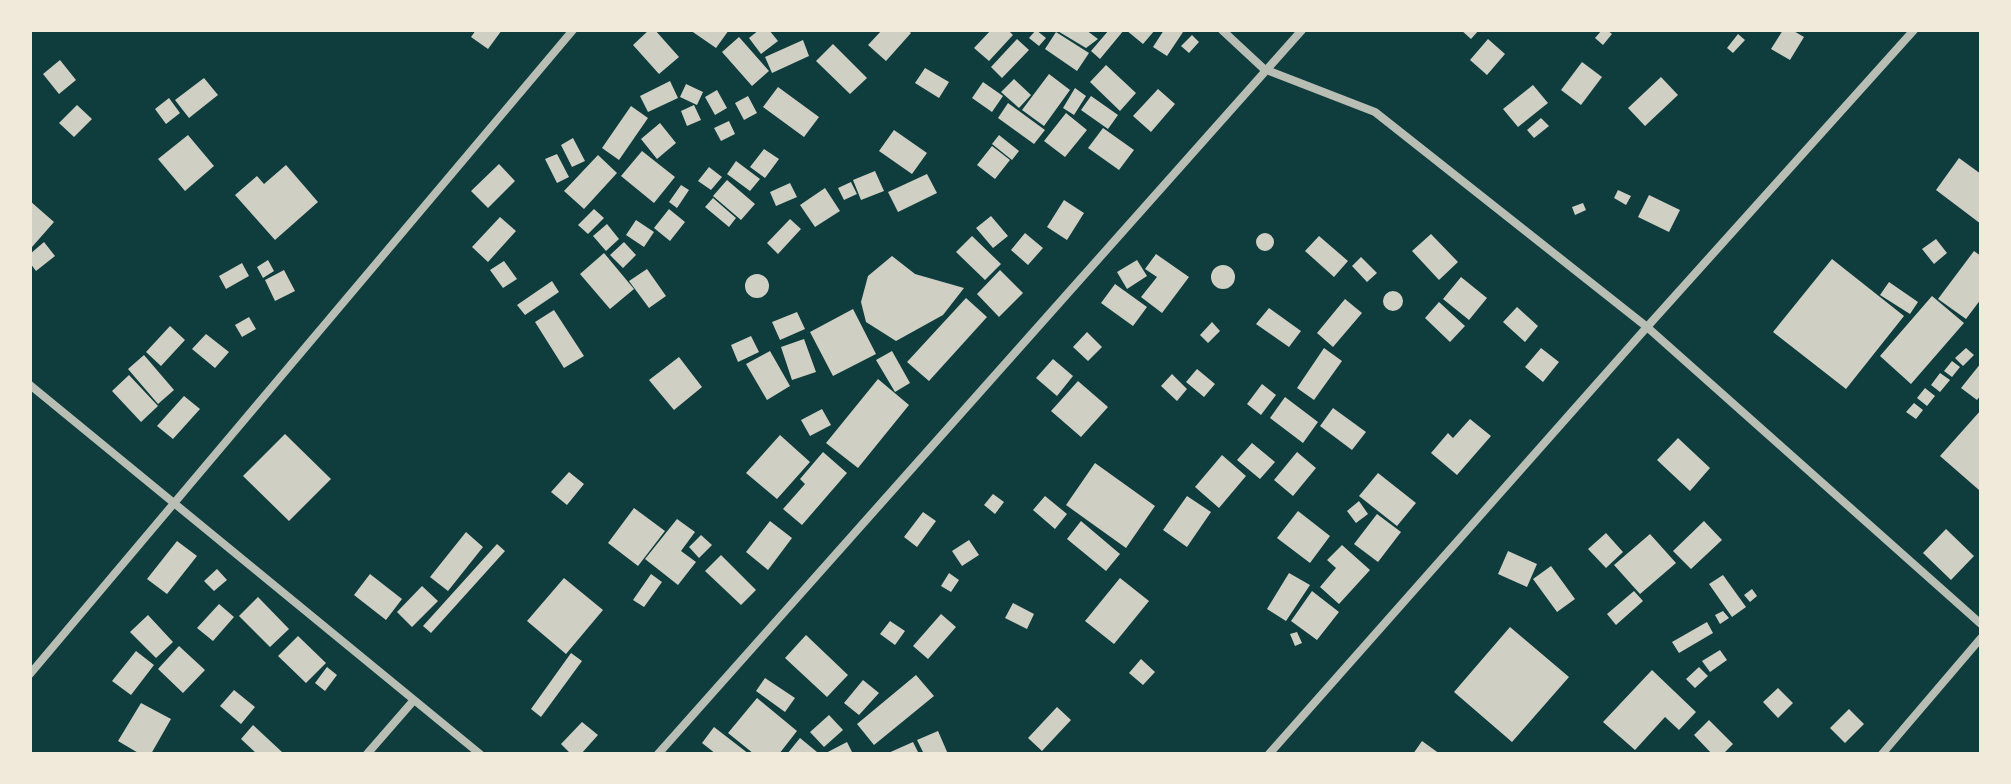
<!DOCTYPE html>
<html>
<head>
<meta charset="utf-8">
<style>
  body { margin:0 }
  #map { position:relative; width:2011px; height:784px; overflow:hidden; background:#0f3d3e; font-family:Overpass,sans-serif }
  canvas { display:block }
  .frame { position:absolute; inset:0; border:32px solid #f1e9da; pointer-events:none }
</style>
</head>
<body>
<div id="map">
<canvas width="2011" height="784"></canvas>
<div class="frame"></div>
</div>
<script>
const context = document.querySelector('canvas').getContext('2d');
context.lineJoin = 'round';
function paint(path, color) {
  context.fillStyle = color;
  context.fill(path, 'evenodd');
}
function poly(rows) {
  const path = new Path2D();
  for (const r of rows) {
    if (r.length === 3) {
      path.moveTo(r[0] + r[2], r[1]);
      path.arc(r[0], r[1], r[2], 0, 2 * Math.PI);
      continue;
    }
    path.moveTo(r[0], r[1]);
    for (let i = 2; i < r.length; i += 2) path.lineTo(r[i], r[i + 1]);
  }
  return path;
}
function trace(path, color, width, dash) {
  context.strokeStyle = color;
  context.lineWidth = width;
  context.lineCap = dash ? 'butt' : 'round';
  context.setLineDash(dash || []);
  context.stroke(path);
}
paint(poly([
  [476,30,502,30,488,49,471,37],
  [649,30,655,30,679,57,659,74,633,45],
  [690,30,729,30,716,48],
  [759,30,769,30,778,41,761,54,749,38],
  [882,30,908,30,911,33,886,61,868,45],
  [991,30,1008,30,1013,35,989,61,974,48],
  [1036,30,1046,38,1039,46,1029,38],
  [1056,30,1086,30,1098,39,1086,48],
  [1109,30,1124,30,1100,59,1091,51],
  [1126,30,1155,30,1143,44],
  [1164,30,1183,32,1167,56,1153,47],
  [1461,30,1479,30,1471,39],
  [1602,30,1607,30,1612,34,1603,45,1595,38],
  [1783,30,1792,30,1804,37,1790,60,1771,49],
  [1056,32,1089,53,1077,71,1045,49],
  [1738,34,1745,40,1733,53,1727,48],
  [1192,35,1199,42,1189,53,1181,46],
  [739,37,769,71,752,86,722,52],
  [1017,39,1029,50,1002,78,991,67],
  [1488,39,1505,54,1487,75,1470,60],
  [803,40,809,56,772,73,765,57],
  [833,44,867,78,850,94,816,61],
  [60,60,76,80,59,94,43,74],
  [1582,62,1602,77,1581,105,1561,90],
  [1106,65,1136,93,1120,111,1090,82],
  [925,68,949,82,939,98,915,83],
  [1049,74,1070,90,1044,126,1022,110],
  [1661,77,1678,95,1645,126,1628,108],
  [204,78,218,95,189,118,175,100],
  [1014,79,1031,95,1019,108,1001,92],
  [670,81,678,98,648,112,640,96],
  [983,82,1003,96,992,112,972,98],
  [686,84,703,92,697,105,680,97],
  [1533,85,1548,103,1518,127,1503,109],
  [778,87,819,117,804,137,763,107],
  [1075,88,1086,96,1074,115,1063,108],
  [1158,89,1175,104,1151,132,1133,116],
  [717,90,727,108,715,115,705,97],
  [748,96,757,113,744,120,735,103],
  [1091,96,1118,115,1108,129,1081,110],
  [169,98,180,113,166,124,155,109],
  [1008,103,1045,130,1034,144,998,118],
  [77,105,92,119,74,137,59,123],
  [694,105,701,120,687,126,681,111],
  [631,106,648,118,619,160,602,148],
  [1066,113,1087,130,1065,157,1044,141],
  [1541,118,1549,126,1534,138,1527,130],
  [729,121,735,134,721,141,714,128],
  [660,123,676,143,657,159,641,139],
  [1103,128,1134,150,1119,170,1088,148],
  [894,130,927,153,912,174,879,151],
  [188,135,214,166,185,191,158,159],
  [999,135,1019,151,1012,160,992,144],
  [573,138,585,161,572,167,561,145],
  [992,146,1010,160,995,179,977,165],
  [764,149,779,159,765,178,750,167],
  [642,151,675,177,654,203,621,176],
  [557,154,569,177,557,183,545,159],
  [598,155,617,173,584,209,564,191],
  [1959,158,1981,174,1981,224,1936,190],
  [736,161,760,179,750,191,727,174],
  [499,164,515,181,488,208,471,191],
  [286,165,318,202,275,240,235,195,257,176,264,184],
  [709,167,722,177,711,190,698,181],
  [875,171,884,191,861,200,853,180],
  [927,174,937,193,898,212,888,192],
  [727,180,755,204,741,220,713,196],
  [851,182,857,194,844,200,838,188],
  [790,183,797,197,776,206,770,192],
  [681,185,689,190,677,208,669,202],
  [825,188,840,211,815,227,800,205],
  [1618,190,1631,196,1626,205,1614,198],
  [1649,195,1680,210,1669,232,1638,217],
  [713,198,736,218,729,227,705,207],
  [1064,200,1084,213,1067,240,1047,227],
  [30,201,54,222,32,247,30,245],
  [1583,203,1586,210,1575,215,1572,207],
  [594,209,604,218,588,234,578,225],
  [669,209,685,222,670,241,654,228],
  [991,216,1008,236,993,248,976,228],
  [500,217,516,231,488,262,472,247],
  [790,219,801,229,778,254,767,243],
  [636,220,654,232,644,247,626,235],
  [607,224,619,239,606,251,593,236],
  [1265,242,9],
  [1025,233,1043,248,1028,265,1011,250],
  [1431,234,1458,262,1439,280,1412,251],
  [972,236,1001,264,985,280,956,252],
  [1319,236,1348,261,1334,277,1305,251],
  [1936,239,1947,253,1934,264,1922,249],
  [44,242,55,256,36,271,30,263,30,254],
  [624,242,636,255,623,268,610,255],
  [1974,251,1981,256,1981,299,1966,319,1938,299],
  [604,253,634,289,610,309,580,274],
  [1156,254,1189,277,1162,313,1141,297,1157,277,1145,269],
  [892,256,915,274,964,288,943,315,896,341,866,322,861,302,868,276],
  [1361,257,1377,273,1367,282,1352,266],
  [1832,259,1904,316,1846,389,1773,332],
  [268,260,274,271,263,278,257,267],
  [1137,260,1147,276,1127,289,1117,272],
  [504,261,517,279,503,288,490,270],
  [242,263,249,276,226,289,219,276],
  [1223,277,12],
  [647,269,666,296,649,308,629,281],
  [284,270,295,291,275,301,265,280],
  [1000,270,1023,293,999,317,977,294],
  [757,286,12],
  [1461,277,1487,298,1469,320,1443,299],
  [552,281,559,292,525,315,517,305],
  [1889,282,1918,302,1910,314,1880,295],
  [1115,284,1147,307,1133,326,1101,303],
  [1393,301,10],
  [1932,296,1964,323,1911,384,1880,356],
  [966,298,987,317,929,381,907,362],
  [1345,299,1362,313,1333,347,1317,333],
  [1439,302,1465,326,1450,342,1425,318],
  [1517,307,1538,326,1525,342,1503,322],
  [1269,308,1301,331,1289,347,1256,324],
  [853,309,876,354,833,376,810,332],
  [554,310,584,356,564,368,535,322],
  [797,312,805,329,780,340,772,322],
  [249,317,256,329,242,337,235,325],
  [1212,322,1220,331,1208,343,1200,335],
  [170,326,185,340,161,366,146,352],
  [1087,332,1102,347,1088,361,1073,347],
  [206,334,229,352,215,368,192,349],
  [751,336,759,352,738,362,731,345],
  [804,339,816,372,792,380,781,347],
  [1324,348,1342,361,1314,400,1297,388],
  [1541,348,1559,362,1543,382,1525,367],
  [1966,348,1974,355,1963,366,1955,358],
  [770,351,790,386,767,400,746,364],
  [892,351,910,383,895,392,876,360],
  [144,355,174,390,158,404,128,369],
  [679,357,702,387,674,410,649,380],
  [1053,359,1073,376,1057,396,1036,378],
  [1952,361,1960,367,1952,377,1944,371],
  [1981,363,1981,395,1977,400,1961,388],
  [1197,369,1215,384,1204,397,1186,382],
  [1940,373,1950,380,1940,392,1931,385],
  [1172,374,1187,389,1177,401,1161,386],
  [129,375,158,406,141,422,112,391],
  [878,379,909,405,858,468,826,443],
  [1078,381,1108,407,1081,437,1051,411],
  [1262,384,1276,395,1261,415,1247,404],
  [1925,388,1935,396,1927,406,1917,398],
  [184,396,200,409,173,439,157,426],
  [1285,397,1318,422,1303,443,1270,418],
  [1914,403,1923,410,1916,419,1906,412],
  [1333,408,1366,432,1352,450,1320,426],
  [822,409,831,425,810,436,801,420],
  [1981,410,1981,488,1979,490,1940,456],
  [1470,419,1491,436,1457,475,1431,453,1448,433,1453,438],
  [285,434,331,479,289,521,243,476],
  [780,435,810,462,777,499,746,473],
  [1678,438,1710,468,1690,491,1657,460],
  [1252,443,1275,462,1260,479,1237,460],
  [823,452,847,473,802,525,783,509,805,484,800,479],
  [1297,452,1316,468,1293,496,1274,480],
  [1222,455,1246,476,1219,508,1195,487],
  [1095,463,1155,506,1126,548,1066,505],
  [569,472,584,484,567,505,551,492],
  [1378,473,1416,503,1397,526,1359,496],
  [993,494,1004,502,995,514,984,505],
  [1045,496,1067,514,1055,529,1033,510],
  [1187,496,1211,512,1187,547,1163,530],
  [1359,501,1368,514,1356,523,1347,511],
  [634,508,665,531,638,566,608,543],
  [1298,511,1330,536,1310,563,1277,538],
  [923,512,936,521,917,547,904,537],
  [1377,514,1401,532,1378,562,1354,544],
  [677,519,695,532,681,551,696,562,678,585,645,559],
  [770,521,792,538,768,570,746,552],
  [1081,521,1120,554,1106,571,1067,539],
  [1704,521,1722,540,1691,569,1673,551],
  [1946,529,1974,556,1951,580,1923,553],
  [466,532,483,547,448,591,430,577],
  [1606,533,1623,552,1606,568,1588,549],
  [1650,534,1676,563,1640,594,1614,565],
  [701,535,712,545,699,558,689,547],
  [969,540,979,555,962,566,952,551],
  [177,541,197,556,167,594,147,579],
  [497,544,505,551,431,633,423,626],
  [1342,545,1370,570,1339,604,1320,587,1336,568,1327,560],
  [1508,551,1537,564,1527,587,1498,574],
  [721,555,756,590,741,605,705,571],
  [1551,566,1575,599,1557,612,1533,579],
  [217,569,227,580,214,591,204,581],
  [949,573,959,580,951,592,941,586],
  [1289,573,1310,585,1286,621,1267,609],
  [370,574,402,599,386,620,354,595],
  [651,574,662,582,644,607,633,600],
  [1723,575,1746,607,1732,617,1709,584],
  [564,578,603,610,566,654,527,621],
  [1120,578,1149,601,1114,644,1085,621],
  [422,586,438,601,412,627,397,612],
  [1752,589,1757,596,1750,602,1744,595],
  [1312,591,1339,612,1317,640,1291,621],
  [1634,591,1643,601,1616,625,1607,614],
  [258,597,289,629,270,647,239,616],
  [1013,603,1034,614,1027,629,1005,618],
  [219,604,234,617,213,641,197,628],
  [1723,611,1729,618,1720,624,1715,615],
  [941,614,956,627,928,659,913,646],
  [148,615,173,642,156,658,130,632],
  [890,621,905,631,895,645,880,634],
  [1707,622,1713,633,1679,653,1672,642],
  [1510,627,1569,677,1512,742,1454,692],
  [1297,632,1302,643,1295,646,1290,634],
  [806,635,848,675,827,697,785,658],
  [298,636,326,663,306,683,278,656],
  [179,646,205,670,183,693,158,669],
  [1720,650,1727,660,1710,672,1702,661],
  [136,651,154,665,131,695,112,681],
  [571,653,582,661,541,717,531,709],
  [1141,659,1155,672,1143,685,1129,673],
  [327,667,337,675,325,691,315,683],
  [1699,667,1708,676,1695,688,1686,679],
  [1652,670,1696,712,1679,730,1665,717,1635,750,1603,722],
  [916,675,934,696,874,745,857,724],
  [765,678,795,698,785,712,756,691],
  [863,680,879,693,859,715,844,703],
  [1778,688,1793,703,1778,718,1763,702],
  [234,690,255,707,241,724,220,706],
  [757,698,797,731,779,754,754,754,728,733],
  [141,703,171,719,151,754,140,754,118,741],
  [1057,707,1071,720,1042,751,1028,738],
  [1849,709,1864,724,1845,743,1830,728],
  [829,715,843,730,824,747,810,732],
  [1709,720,1733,744,1723,754,1712,754,1694,735],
  [582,722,598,735,581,754,571,754,561,744],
  [253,725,282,752,280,754,257,754,241,739],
  [714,727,749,754,716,754,702,743],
  [938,731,948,754,924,754,917,740],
  [800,738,817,752,815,754,787,754],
  [1422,741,1440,754,1413,754],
  [847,742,853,754,824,754],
  [913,742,919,754,886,754]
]), '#cfcfc3');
trace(poly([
  [1222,30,1264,69,1375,112,1647,327,1981,624],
  [30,385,480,754],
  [30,674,573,30],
  [367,754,414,700],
  [658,754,1302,30],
  [1269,754,1647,327,1914,30],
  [1882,754,1981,638]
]), '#b8beb3', 8);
</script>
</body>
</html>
